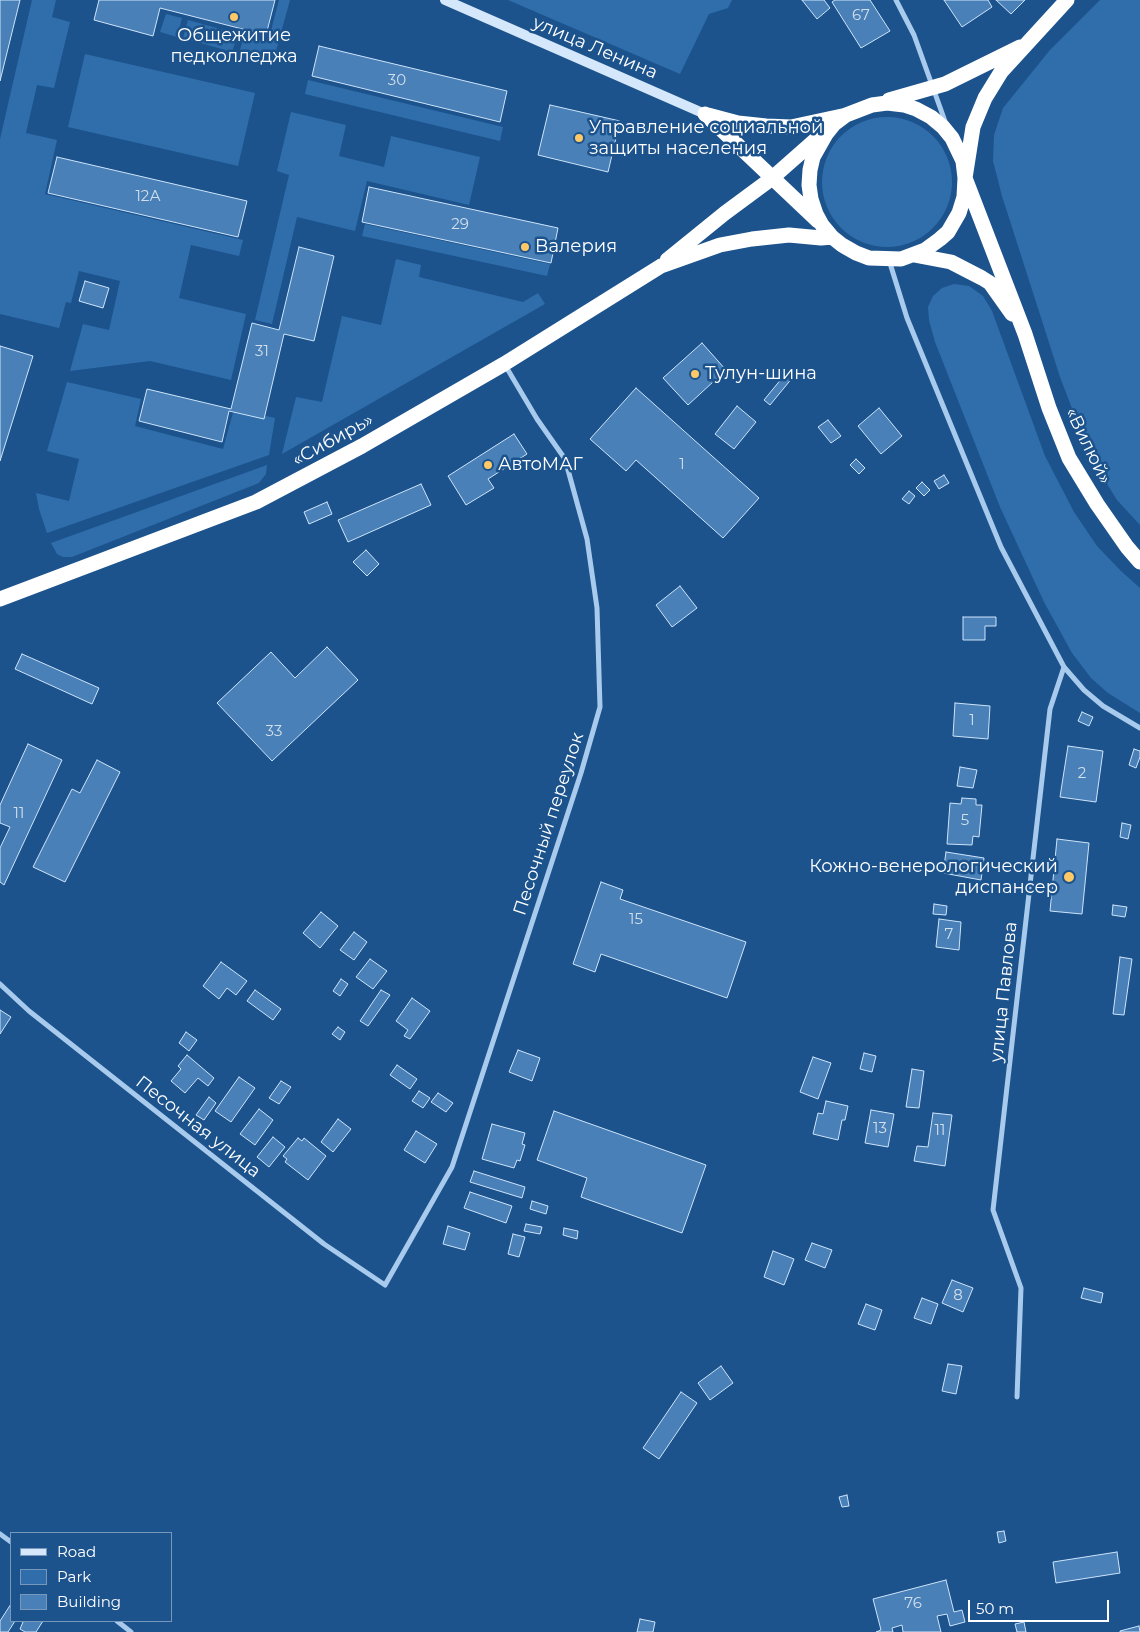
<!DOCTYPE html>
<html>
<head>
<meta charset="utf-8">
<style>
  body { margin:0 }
  #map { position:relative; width:1140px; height:1632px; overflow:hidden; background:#1c538d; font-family:Montserrat,sans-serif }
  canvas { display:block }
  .legend { position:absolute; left:10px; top:1532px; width:162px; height:90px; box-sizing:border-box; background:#1c538d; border:1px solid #7798bb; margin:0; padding:6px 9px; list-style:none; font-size:15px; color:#fff }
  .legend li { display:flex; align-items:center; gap:10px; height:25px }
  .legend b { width:25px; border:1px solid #7798bb }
  .scale { position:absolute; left:968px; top:1600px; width:141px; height:22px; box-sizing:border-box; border:2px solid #fff; border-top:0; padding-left:6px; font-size:15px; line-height:18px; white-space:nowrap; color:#fff; -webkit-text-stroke:4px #1c538d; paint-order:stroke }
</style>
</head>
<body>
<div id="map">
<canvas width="1140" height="1632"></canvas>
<ul class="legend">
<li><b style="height:6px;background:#d5e7fa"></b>Road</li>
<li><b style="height:14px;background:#2f6eab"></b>Park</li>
<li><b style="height:14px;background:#4980b7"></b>Building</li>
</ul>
<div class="scale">50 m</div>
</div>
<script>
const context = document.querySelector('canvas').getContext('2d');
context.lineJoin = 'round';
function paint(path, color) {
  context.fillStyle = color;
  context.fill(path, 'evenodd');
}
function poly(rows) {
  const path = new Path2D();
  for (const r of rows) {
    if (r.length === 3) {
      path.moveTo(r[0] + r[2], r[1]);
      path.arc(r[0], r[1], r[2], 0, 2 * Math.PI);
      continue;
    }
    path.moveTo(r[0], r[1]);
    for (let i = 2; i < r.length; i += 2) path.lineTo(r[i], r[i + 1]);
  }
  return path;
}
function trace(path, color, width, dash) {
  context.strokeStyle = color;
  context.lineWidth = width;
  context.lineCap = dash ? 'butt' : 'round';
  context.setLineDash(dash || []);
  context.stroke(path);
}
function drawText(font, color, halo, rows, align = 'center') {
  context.font = font + ' Montserrat,sans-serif';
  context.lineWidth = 5;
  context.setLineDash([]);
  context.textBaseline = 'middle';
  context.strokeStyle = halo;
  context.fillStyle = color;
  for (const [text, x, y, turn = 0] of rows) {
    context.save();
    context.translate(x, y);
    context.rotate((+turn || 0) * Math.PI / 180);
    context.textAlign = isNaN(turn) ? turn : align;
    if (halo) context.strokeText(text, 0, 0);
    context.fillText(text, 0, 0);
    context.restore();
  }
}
paint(poly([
  [32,0,56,0,52,17,70,22,54,88,37,85,26,133,57,140,45,194,243,240,239,256,191,245,179,298,246,314,231,380,150,361,70,371,83,324,109,330,120,281,79,271,71,303,66,302,59,328,0,314,0,139],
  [279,0,290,0,274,58,272,61,268,61,239,54,244,35,268,42],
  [508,0,732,0,728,8,709,14,680,74],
  [1100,0,1140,0,1140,525,1117,500,1091,458,1060,377,1002,196,993,161,994,135,1003,108,1050,50],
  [166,14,182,18,177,37,160,32],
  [188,20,238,34,232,52,183,38],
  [85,54,255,93,238,166,68,127],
  [308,80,503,127,500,141,305,94],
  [291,112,346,125,339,156,384,167,391,136,480,157,469,205,367,181,355,231,297,217,272,324,255,320,289,175,277,171],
  [887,182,65],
  [365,224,550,264,547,276,362,236],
  [396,259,421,265,419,277,523,302,538,293,545,304,282,454,296,397,322,402,342,316,381,325],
  [954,284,969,286,983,296,992,311,1045,456,1074,512,1097,546,1121,571,1140,588,1140,713,1108,693,1091,678,1072,653,1044,602,1000,507,935,342,929,320,928,307,933,296,942,288],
  [67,382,141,399,135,426,223,449,234,409,275,418,269,455,47,533,39,509,36,493,69,501,79,459,47,451],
  [267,465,266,474,259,483,72,557,63,557,57,554,51,543]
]), '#2f6eab');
const building = poly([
  [0,0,20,0,0,81,0,0],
  [99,0,275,0,266,35,160,8,153,36,94,20,99,0],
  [802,0,824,0,830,8,817,19,802,0],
  [835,0,870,0,890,31,861,48,832,2,835,0],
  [944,0,988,0,992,7,962,27,944,0],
  [996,0,1025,0,1011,14,996,0],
  [319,46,507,91,500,122,312,76,319,46],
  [550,105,620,121,608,172,538,155,550,105],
  [57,157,247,201,238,237,48,193,57,157],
  [369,187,558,228,551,263,362,222,369,187],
  [299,247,334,256,314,341,284,334,264,419,229,411,222,442,139,421,147,389,231,409,252,323,279,330,299,247],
  [85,281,109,288,103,308,79,301,85,281],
  [702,343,726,370,688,405,663,378,702,343],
  [0,346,33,356,0,461,0,346],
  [787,372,793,377,770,405,764,400,787,372],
  [636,388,759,498,723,538,636,460,626,471,590,439,636,388],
  [737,406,756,422,734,449,715,434,737,406],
  [879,408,902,436,881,454,858,426,879,408],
  [828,420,841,436,831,443,818,427,828,420],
  [514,434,527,454,488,479,494,488,466,505,448,476,514,434],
  [856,459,865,468,859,474,850,465,856,459],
  [944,475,949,483,939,489,934,481,944,475],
  [922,482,930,490,924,496,916,488,922,482],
  [421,484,431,505,348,542,338,520,421,484],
  [909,491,915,496,909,504,902,499,909,491],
  [327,502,332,514,309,524,304,512,327,502],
  [366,550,379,564,367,576,353,562,366,550],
  [680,586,697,608,672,627,656,605,680,586],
  [963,617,996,617,996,626,985,626,985,640,963,640,963,617],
  [327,647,358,680,272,761,217,703,271,652,295,678,327,647],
  [22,654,99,688,92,704,15,669,22,654],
  [955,703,990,706,988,739,953,736,955,703],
  [1082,712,1093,717,1089,726,1078,721,1082,712],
  [28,744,62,760,4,885,0,882,0,848,10,827,0,823,0,805,28,744],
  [1068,746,1103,751,1096,802,1060,797,1068,746],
  [1134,749,1140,751,1140,757,1136,768,1129,765,1134,749],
  [97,760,120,772,65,882,33,867,72,789,80,793,97,760],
  [960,767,977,770,973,788,957,786,960,767],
  [962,798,976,799,976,805,982,805,979,837,973,836,972,845,947,844,950,803,961,804,962,798],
  [1122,823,1131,825,1128,839,1120,837,1122,823],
  [1057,839,1089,843,1082,914,1050,911,1057,839],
  [946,852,984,858,981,880,943,873,946,852],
  [601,882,623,890,620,899,746,942,727,998,601,954,595,972,573,964,601,882],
  [934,904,947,906,946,915,933,914,934,904],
  [1113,905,1127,907,1125,917,1112,915,1113,905],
  [321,912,338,926,320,948,303,933,321,912],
  [939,919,961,922,959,950,936,947,939,919],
  [354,932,367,942,354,960,340,950,354,932],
  [1120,957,1132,959,1124,1015,1113,1014,1120,957],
  [370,959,387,971,373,989,356,977,370,959],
  [221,962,247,981,236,995,227,988,219,999,203,986,221,962],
  [341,979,348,984,340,996,333,991,341,979],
  [255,990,281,1009,273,1020,247,1001,255,990],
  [381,990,390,995,368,1026,360,1021,381,990],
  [412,998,430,1011,410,1039,404,1036,408,1030,396,1021,412,998],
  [0,1010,11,1017,0,1034,0,1010],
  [338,1027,345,1032,340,1040,332,1034,338,1027],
  [186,1032,197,1040,189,1051,179,1043,186,1032],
  [518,1050,540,1058,532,1081,509,1072,518,1050],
  [864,1053,876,1056,872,1072,860,1069,864,1053],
  [187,1055,214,1078,208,1086,198,1078,185,1093,171,1081,181,1069,178,1066,187,1055],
  [813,1057,831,1063,818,1099,800,1092,813,1057],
  [397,1065,417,1079,410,1089,390,1075,397,1065],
  [912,1069,924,1071,919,1108,906,1107,912,1069],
  [239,1077,255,1088,231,1122,215,1111,239,1077],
  [281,1081,291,1087,279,1104,269,1098,281,1081],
  [419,1091,430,1098,423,1108,412,1101,419,1091],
  [438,1093,453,1103,446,1112,431,1102,438,1093],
  [209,1097,216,1103,204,1120,196,1115,209,1097],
  [826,1101,848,1106,845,1120,842,1120,838,1140,813,1134,818,1113,823,1114,826,1101],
  [259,1109,273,1120,255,1145,240,1134,259,1109],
  [871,1110,894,1114,888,1147,865,1143,871,1110],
  [554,1111,706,1165,682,1233,581,1197,587,1178,537,1160,554,1111],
  [933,1113,952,1115,945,1166,914,1161,917,1146,928,1147,933,1113],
  [338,1119,351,1129,333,1152,321,1142,338,1119],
  [492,1124,525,1133,522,1144,525,1145,520,1161,517,1160,514,1168,482,1159,492,1124],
  [416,1131,437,1144,425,1163,404,1150,416,1131],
  [273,1137,285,1147,269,1167,257,1157,273,1137],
  [298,1138,302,1141,304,1138,326,1156,308,1180,285,1162,287,1159,283,1156,298,1138],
  [474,1171,525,1187,522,1198,470,1182,474,1171],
  [470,1192,512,1206,506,1223,464,1208,470,1192],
  [532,1201,548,1206,546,1214,530,1209,532,1201],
  [526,1224,542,1227,540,1234,524,1231,526,1224],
  [448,1226,470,1233,465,1250,443,1244,448,1226],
  [564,1228,578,1231,577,1239,563,1235,564,1228],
  [513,1234,525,1237,519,1257,508,1254,513,1234],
  [812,1243,832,1250,825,1268,805,1260,812,1243],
  [773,1251,794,1259,784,1285,764,1277,773,1251],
  [952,1280,973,1288,963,1312,942,1303,952,1280],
  [1084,1288,1103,1293,1101,1303,1081,1298,1084,1288],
  [922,1298,938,1304,931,1324,914,1318,922,1298],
  [866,1304,882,1310,875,1330,858,1324,866,1304],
  [948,1364,962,1366,956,1394,942,1391,948,1364],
  [721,1366,733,1383,710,1400,698,1383,721,1366],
  [681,1392,697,1403,659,1459,643,1448,681,1392],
  [847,1495,849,1506,842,1507,839,1497,847,1495],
  [1004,1531,1006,1541,999,1543,997,1532,1004,1531],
  [1117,1552,1120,1573,1056,1583,1053,1562,1117,1552],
  [946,1580,954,1612,962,1610,965,1622,950,1626,947,1614,937,1616,941,1632,903,1632,902,1625,892,1628,893,1632,876,1632,881,1630,873,1599,946,1580],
  [11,1604,11,1621,15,1621,8,1632,0,1632,0,1621,11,1604],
  [640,1619,655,1622,653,1632,637,1632,640,1619],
  [21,1621,43,1621,36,1632,25,1632,20,1629,23,1622,21,1621],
  [1024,1622,1026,1632,1017,1632,1015,1624,1024,1622],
  [1139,1626,1140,1632,1120,1632,1120,1631,1139,1626]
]);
paint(building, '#4980b7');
trace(building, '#cee4fa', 1);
trace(poly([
  [896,0,914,35,946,124],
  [889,260,907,318,1001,547,1064,667,1084,690,1103,706,1140,728],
  [0,984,29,1011,324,1244,385,1285,452,1167,581,773,600,707,597,608,587,539,565,459,537,419,505,365],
  [1017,1397,1021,1288,993,1210,1050,709,1064,667],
  [0,1534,11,1542],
  [117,1621,131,1632]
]), '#a8cbed', 5);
trace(poly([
  [445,0,705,114]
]), '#d5e7fa', 10);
trace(poly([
  [1067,0,1001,72,985,98,973,127,965,178,1025,334,1049,408,1069,458,1097,504,1127,547,1140,562],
  [889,100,945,84,1020,47],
  [705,114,818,221],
  [708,115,738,123,766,126,791,127,842,116],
  [914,255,951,262,982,278,990,283,1012,314],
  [667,260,725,213,771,179,822,134],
  [0,599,256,502,362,446,504,364,661,266,720,245,752,239,789,235,821,238,832,237,842,245,856,253,869,258,901,259,925,250,940,239,948,232,959,213,964,197,965,178,963,161,952,138,943,127,931,117,916,109,904,105,887,103,872,105,846,115,834,124,826,134,813,157,810,170,809,185,811,199,816,214,822,225,832,237]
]), '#fff', 15);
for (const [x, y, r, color] of [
  [234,17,5,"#fec966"],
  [579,138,5,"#fec966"],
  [525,247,5,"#fec966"],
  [695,374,5,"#fec966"],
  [488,465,5,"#fec966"],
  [1069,877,6,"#fec966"]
]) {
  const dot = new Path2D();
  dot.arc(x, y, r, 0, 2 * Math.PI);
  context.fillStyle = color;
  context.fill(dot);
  trace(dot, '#1c538d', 2);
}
drawText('15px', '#d2dfed', null, [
  ["67",861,16],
  ["30",397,81],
  ["12А",148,197],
  ["29",460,225],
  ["31",262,352],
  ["1",682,465],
  ["1",972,721],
  ["33",274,732],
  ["2",1082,774],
  ["11",19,814],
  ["5",965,821],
  ["15",636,920],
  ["7",949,935],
  ["13",880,1129],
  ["11",940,1131],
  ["8",958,1296],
  ["76",913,1604]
]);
drawText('18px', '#fff', '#1c538d', [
  ["Общежитие",234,36,"center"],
  ["педколледжа",234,57,"center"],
  ["Управление социальной",589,128],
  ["защиты населения",589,149],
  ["Валерия",535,247],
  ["Тулун-шина",705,374],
  ["АвтоМАГ",498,465],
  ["Кожно-венерологический",1058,867,"right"],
  ["диспансер",1058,888,"right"]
], 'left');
drawText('18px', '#fff', '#1c538d', [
  ["улица Ленина",595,48,23],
  ["«Сибирь»",333,440,-29],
  ["«Вилюй»",1088,446,64],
  ["Песочный переулок",549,824,-72],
  ["улица Павлова",1004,992,-84],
  ["Песочная улица",198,1127,38]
]);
</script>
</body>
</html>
